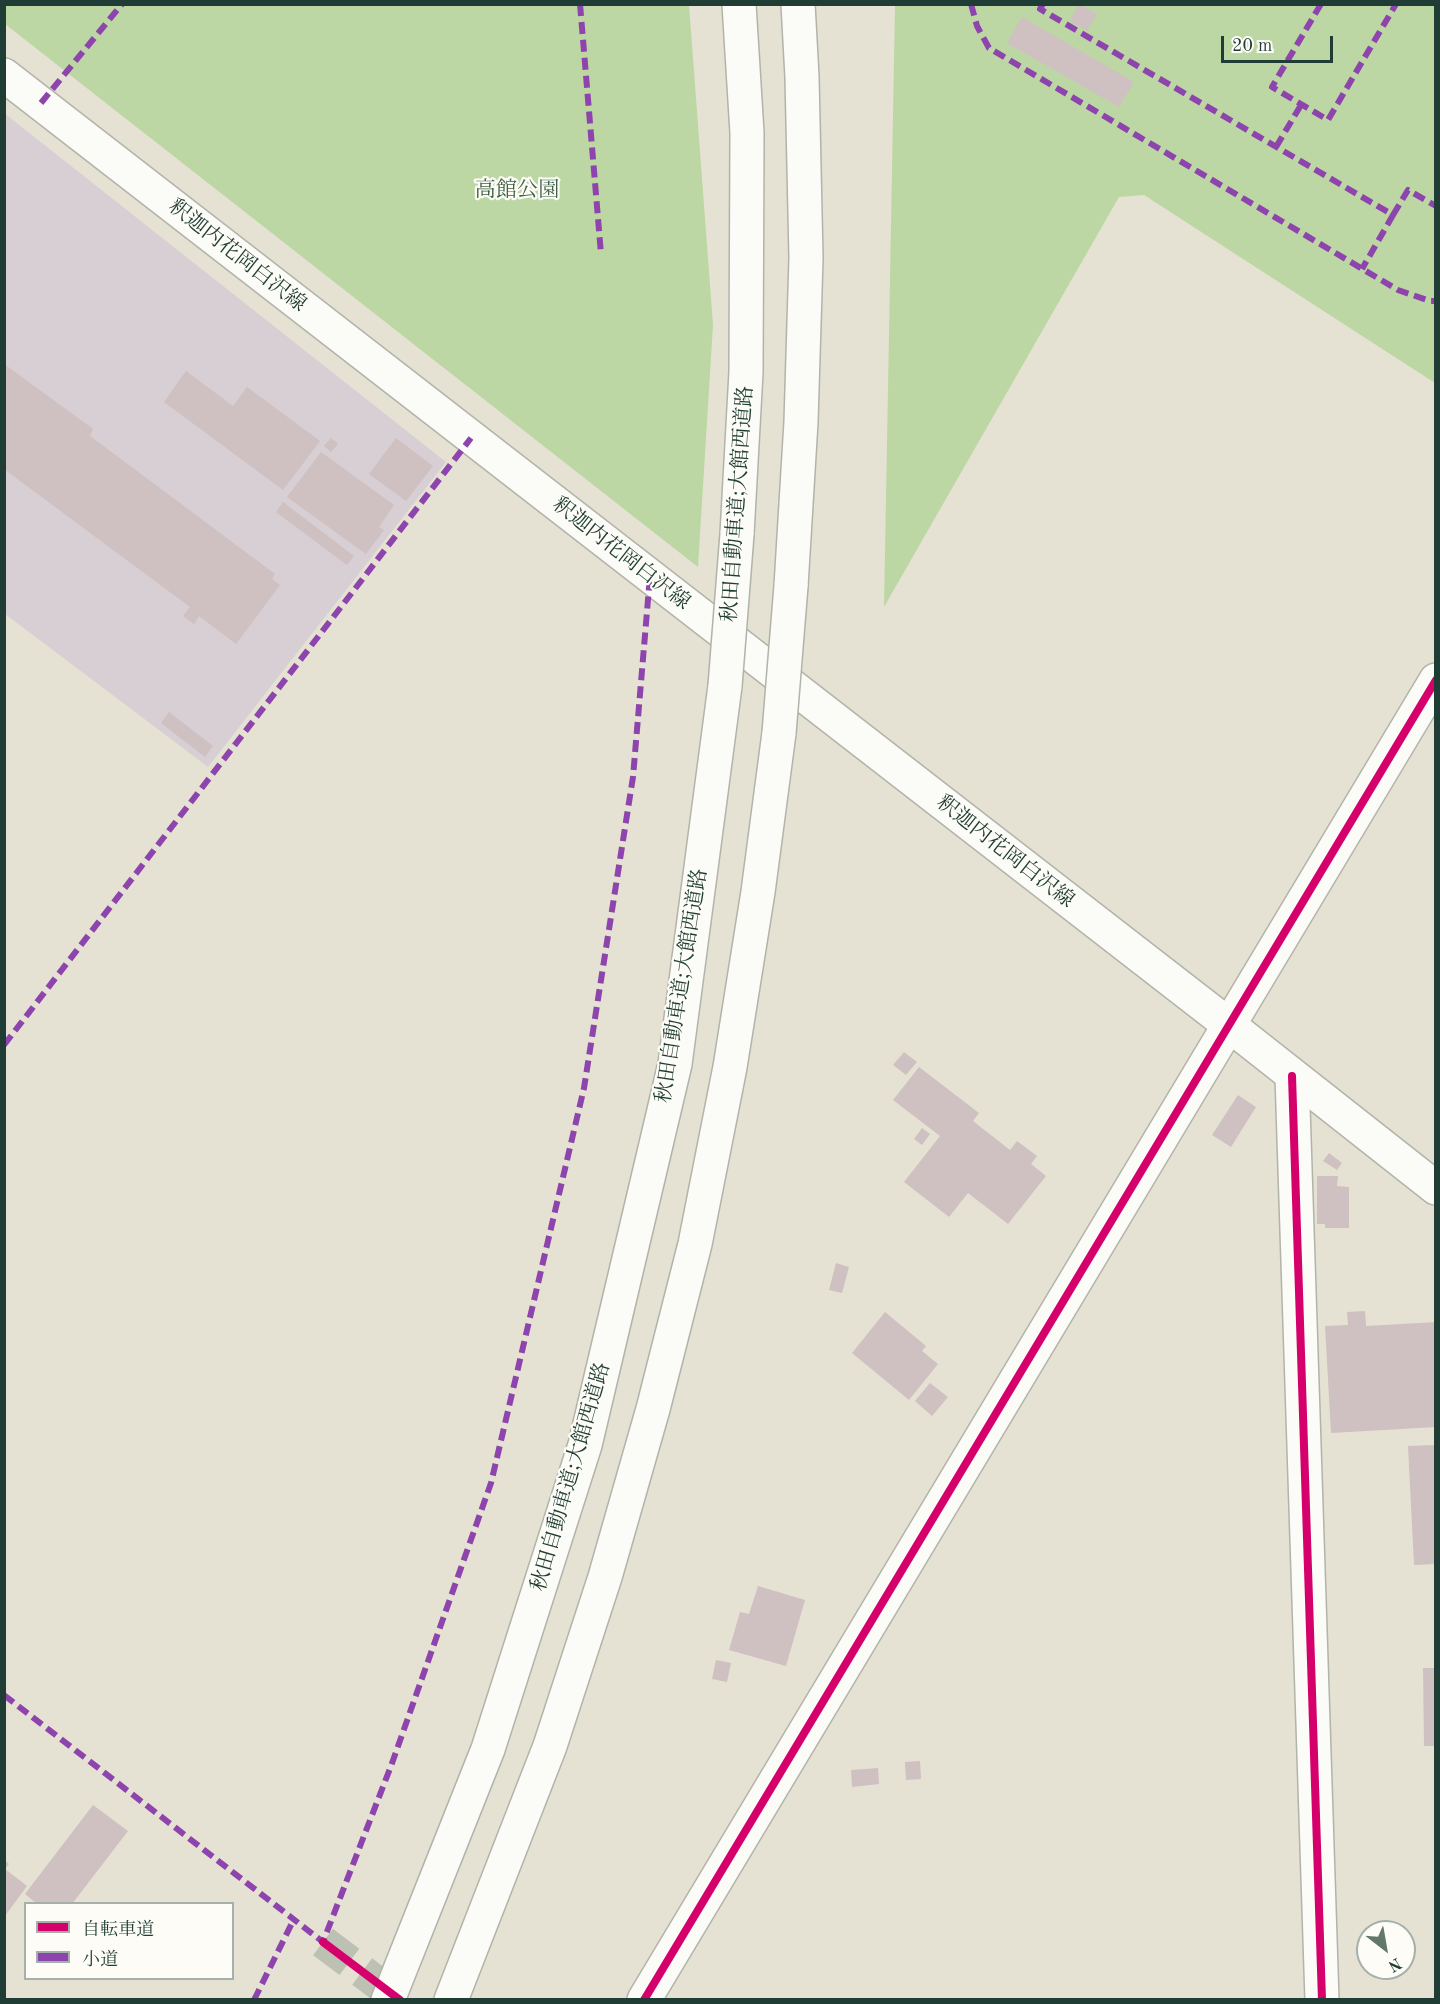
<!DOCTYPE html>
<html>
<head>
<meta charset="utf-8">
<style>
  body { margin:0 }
  #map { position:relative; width:1440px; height:2004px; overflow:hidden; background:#e5e2d3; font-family:"Old Standard TT","Noto Serif JP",serif }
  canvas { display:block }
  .frame { position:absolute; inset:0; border:6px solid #1f3d34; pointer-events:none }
  .legend { position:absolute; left:24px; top:1902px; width:210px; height:78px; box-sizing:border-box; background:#fdfcf7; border:2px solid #a4b0a9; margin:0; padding:8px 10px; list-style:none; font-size:18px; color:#1f3d34 }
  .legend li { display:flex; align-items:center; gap:12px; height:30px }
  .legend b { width:30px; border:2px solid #a4b0a9 }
  .north { position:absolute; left:1356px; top:1920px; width:60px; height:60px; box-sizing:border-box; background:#fdfcf7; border:2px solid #a4b0a9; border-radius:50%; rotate:149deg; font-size:16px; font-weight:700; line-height:24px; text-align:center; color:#1f3d34 }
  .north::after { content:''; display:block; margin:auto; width:21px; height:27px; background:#64776c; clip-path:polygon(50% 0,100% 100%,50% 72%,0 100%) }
  .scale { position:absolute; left:1221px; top:36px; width:112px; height:27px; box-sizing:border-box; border:3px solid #1f3d34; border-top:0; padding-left:8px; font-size:18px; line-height:21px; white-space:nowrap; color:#1f3d34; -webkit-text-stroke:4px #fdfcf7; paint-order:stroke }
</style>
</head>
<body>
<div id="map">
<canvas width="1440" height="2004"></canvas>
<div class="frame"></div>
<ul class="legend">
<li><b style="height:8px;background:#d6006c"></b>自転車道</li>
<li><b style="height:8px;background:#8e44ad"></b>小道</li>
</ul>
<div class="north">N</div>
<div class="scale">20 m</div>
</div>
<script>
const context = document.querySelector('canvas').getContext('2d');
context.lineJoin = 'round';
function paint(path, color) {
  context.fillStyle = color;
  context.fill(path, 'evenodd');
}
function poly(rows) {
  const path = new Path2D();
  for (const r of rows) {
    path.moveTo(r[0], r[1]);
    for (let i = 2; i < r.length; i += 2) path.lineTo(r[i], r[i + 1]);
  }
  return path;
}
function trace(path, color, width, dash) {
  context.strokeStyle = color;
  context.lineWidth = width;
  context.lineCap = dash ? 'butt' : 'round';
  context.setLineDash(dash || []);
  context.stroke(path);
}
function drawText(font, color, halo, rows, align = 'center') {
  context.font = font + ' "Old Standard TT","Noto Serif JP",serif';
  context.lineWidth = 4.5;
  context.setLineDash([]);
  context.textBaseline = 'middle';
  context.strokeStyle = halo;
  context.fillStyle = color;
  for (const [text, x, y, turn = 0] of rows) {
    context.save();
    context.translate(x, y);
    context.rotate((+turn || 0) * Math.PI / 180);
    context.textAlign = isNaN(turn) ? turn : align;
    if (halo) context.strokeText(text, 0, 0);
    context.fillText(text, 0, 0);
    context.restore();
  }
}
paint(poly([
  [4,113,446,462,208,767,5,614]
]), '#d7cfd4');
paint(poly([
  [4,5,689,5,713,325,698,567,5,24],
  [895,5,1435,5,1435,383,1144,195,1119,197,884,607]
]), '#bdd7a4');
paint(poly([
  [1079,4,1097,14,1087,31,1070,21],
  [1022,17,1134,82,1119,107,1007,43],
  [4,364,93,429,90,436,275,574,272,579,280,585,236,644,199,616,194,624,183,616,190,607,4,469],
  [186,371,233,406,247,387,320,441,283,490,164,402],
  [331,438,338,444,331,452,324,446],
  [396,438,433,466,406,501,369,474],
  [321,452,394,505,379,527,384,530,366,554,287,497],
  [283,502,354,556,347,565,276,512],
  [169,712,213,746,205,757,161,723],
  [904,1052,917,1062,906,1075,893,1065],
  [919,1067,979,1113,973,1121,1010,1150,1017,1141,1037,1156,1031,1164,1046,1176,1008,1224,968,1193,949,1217,904,1182,940,1136,893,1100],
  [1238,1095,1256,1107,1231,1147,1212,1135],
  [922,1128,930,1134,922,1145,914,1139],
  [1329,1153,1342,1163,1337,1170,1323,1161],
  [1317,1176,1338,1176,1337,1186,1349,1187,1349,1228,1325,1228,1325,1224,1317,1224],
  [836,1263,849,1267,842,1293,829,1290],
  [1365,1311,1366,1326,1436,1322,1436,1427,1331,1433,1325,1326,1348,1325,1347,1312],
  [885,1312,926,1346,922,1351,938,1364,909,1400,852,1353],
  [930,1383,948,1397,932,1416,915,1401],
  [1436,1445,1436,1564,1414,1565,1408,1446],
  [758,1586,805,1600,786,1666,729,1650,740,1612,749,1614],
  [716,1660,731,1663,727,1682,712,1679],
  [1423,1668,1436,1668,1436,1746,1424,1746],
  [920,1761,921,1779,906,1780,905,1762],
  [878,1768,879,1784,852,1787,851,1770],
  [93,1805,128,1831,72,1904,37,1904,25,1894],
  [4,1860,9,1864,5,1869,27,1886,5,1916]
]), '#cfc0c1');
trace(poly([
  [323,1942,400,2000]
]), '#bdc1b3', 33, [33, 16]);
const minor = poly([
  [1292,1076,1322,2000],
  [644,2000,1436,680]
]);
const major = poly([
  [4,75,1229,1025,1436,1188]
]);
const highway = poly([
  [737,534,746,372,747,133,739,4],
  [791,586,801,422,806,258,802,77,798,4],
  [388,2000,488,1749,585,1445,675,1064,725,686],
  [451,2000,550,1746,605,1577,653,1409,695,1244,730,1067,758,892,779,733]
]);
trace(minor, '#b2b3a9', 36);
trace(major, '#b2b3a9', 36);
trace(highway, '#b2b3a9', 36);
trace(minor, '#fbfbf8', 33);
trace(major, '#fbfbf8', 33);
trace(highway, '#fbfbf8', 33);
const highwayBridge = poly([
  [725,686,737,534],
  [779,733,791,586]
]);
trace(highwayBridge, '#b2b3a9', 36, []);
trace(highwayBridge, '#fbfbf8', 33);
trace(poly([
  [580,4,601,254],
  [971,4,977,26,989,48,1398,290,1430,301,1436,301],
  [1043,4,1040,9,1393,215,1362,269],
  [1321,4,1272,87,1328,120,1396,4],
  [41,103,122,4],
  [1276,147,1301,105],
  [1393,215,1408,190,1436,206],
  [4,1045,471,438],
  [4,1695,323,1942,391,1766,491,1483,584,1088,633,777,650,576],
  [254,2000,294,1919]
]), '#8e44ad', 6, [12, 6]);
trace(poly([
  [1292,1076,1322,2000],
  [323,1942,400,2000],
  [644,2000,1436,680]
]), '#d6006c', 8);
drawText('21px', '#3e6146', '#fdfcf7', [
  ["高館公園",517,190]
]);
drawText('21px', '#1f3d34', '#fdfcf7', [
  ["釈迦内花岡白沢線",237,256,38],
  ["秋田自動車道;大館西道路",738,504,-86],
  ["釈迦内花岡白沢線",621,554,38],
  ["釈迦内花岡白沢線",1005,852,38],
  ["秋田自動車道;大館西道路",682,986,-81],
  ["秋田自動車道;大館西道路",571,1477,-74]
]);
</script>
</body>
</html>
